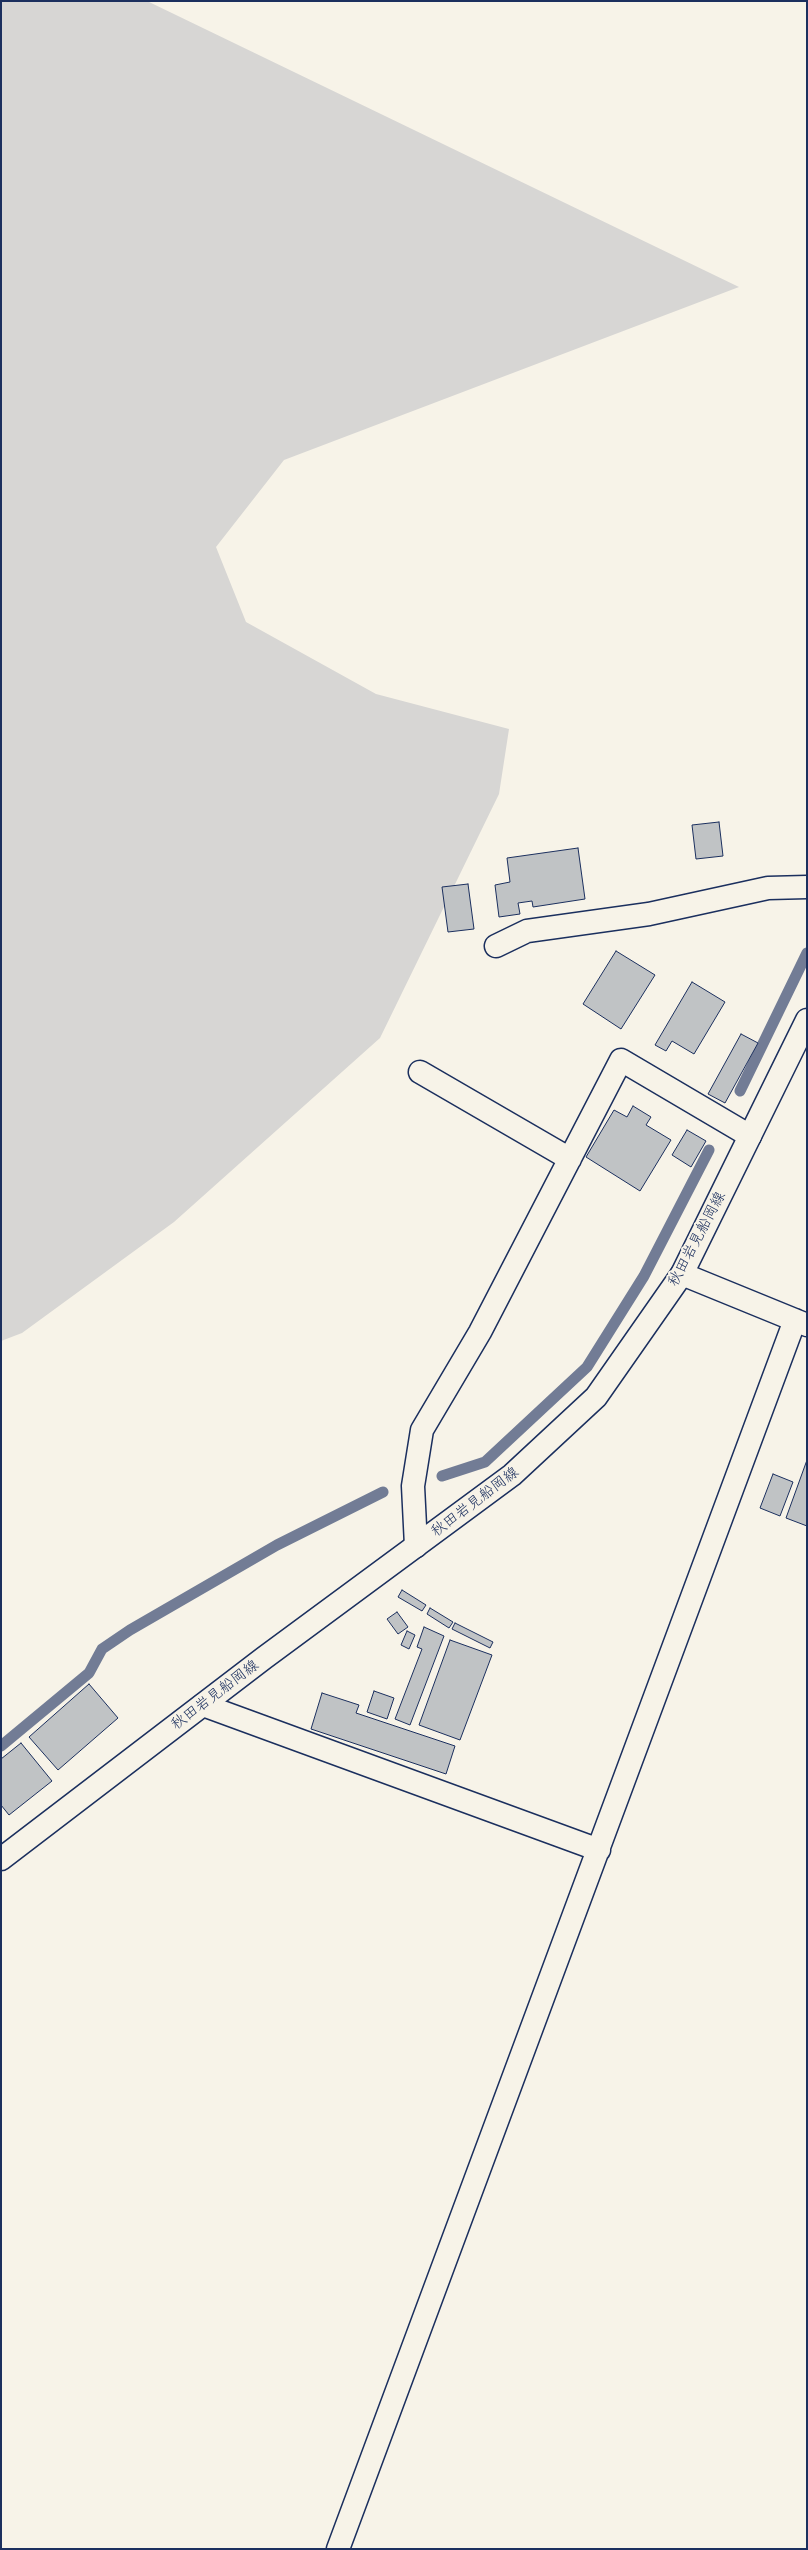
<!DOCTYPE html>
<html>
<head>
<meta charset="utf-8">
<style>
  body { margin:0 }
  #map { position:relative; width:808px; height:2550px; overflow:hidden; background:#f7f3e8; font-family:"Comic Neue",sans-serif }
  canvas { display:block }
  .frame { position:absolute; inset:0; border:2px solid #1b2f5e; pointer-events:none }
</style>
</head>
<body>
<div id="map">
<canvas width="808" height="2550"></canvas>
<div class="frame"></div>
</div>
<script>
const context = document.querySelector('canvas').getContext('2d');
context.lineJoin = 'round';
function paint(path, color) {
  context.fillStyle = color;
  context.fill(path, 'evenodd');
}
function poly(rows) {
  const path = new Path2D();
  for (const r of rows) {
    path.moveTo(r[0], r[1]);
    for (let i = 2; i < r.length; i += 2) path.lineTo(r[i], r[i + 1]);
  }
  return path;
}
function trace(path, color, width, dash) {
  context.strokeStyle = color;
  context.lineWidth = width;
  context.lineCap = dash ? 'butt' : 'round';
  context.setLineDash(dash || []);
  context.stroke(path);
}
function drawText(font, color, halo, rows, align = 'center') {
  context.font = font + ' "Comic Neue","Klee One",sans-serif';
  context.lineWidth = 4;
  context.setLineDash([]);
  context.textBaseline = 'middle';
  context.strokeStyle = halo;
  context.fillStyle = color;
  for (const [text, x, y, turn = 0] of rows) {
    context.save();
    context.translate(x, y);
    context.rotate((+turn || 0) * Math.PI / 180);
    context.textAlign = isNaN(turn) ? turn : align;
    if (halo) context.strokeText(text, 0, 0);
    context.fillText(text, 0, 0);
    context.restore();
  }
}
paint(poly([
  [1,1,147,1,739,287,284,460,216,547,246,622,376,694,509,729,499,794,380,1038,174,1222,22,1333,1,1341]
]), '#d7d6d4');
trace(poly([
  [740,1091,807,953],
  [442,1476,485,1462,587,1367,644,1276,709,1150],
  [1,1746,89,1673,102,1649,130,1630,277,1545,383,1492]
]), '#727c95', 11);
const building = poly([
  [719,822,723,856,696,859,692,825,719,822],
  [578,848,585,899,533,907,532,901,518,903,520,914,499,917,495,885,510,882,507,858,578,848],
  [468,884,474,929,448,932,442,887,468,884],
  [616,951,655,975,621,1029,583,1004,616,951],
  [692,982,725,1002,694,1054,672,1041,666,1051,655,1045,692,982],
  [741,1034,758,1043,725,1103,708,1094,741,1034],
  [633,1106,651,1117,646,1125,671,1140,640,1191,586,1157,614,1110,627,1117,633,1106],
  [687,1130,706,1141,691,1167,672,1155,687,1130],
  [807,1460,807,1526,786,1518,807,1460],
  [773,1474,793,1482,780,1516,760,1508,773,1474],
  [402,1590,426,1605,422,1611,398,1597,402,1590],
  [430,1608,453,1622,449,1628,427,1614,430,1608],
  [397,1612,408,1627,398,1634,387,1619,397,1612],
  [455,1623,493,1642,490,1648,452,1629,455,1623],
  [424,1627,444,1636,410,1725,395,1719,422,1649,417,1647,424,1627],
  [407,1631,415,1635,409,1649,401,1645,407,1631],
  [450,1640,492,1655,460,1740,419,1725,450,1640],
  [89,1684,118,1718,58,1770,29,1737,89,1684],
  [374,1691,394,1698,387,1719,367,1712,374,1691],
  [322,1693,359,1705,356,1713,455,1746,446,1774,311,1729,322,1693],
  [21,1743,52,1781,9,1815,1,1805,1,1759,21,1743]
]);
paint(building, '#c0c3c5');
trace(building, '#1b2f5e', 1);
const street = poly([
  [496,946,527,931,649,914,768,888,807,887],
  [420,1072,570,1159],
  [682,1274,807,1325],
  [416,1546,413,1486,422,1430,480,1332,621,1060,750,1136],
  [203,1705,599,1850],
  [338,2549,795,1320]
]);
const primary = poly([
  [1,1859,264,1658,512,1475,596,1397,682,1274,807,1020]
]);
trace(street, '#1b2f5e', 25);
trace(primary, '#1b2f5e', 25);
trace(street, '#f7f3e8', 22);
trace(primary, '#f7f3e8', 22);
drawText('15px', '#1b2f5e', '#f7f3e8', [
  ["秋田岩見船岡線",697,1239,-62],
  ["秋田岩見船岡線",475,1502,-37],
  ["秋田岩見船岡線",215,1695,-37]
]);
</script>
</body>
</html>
